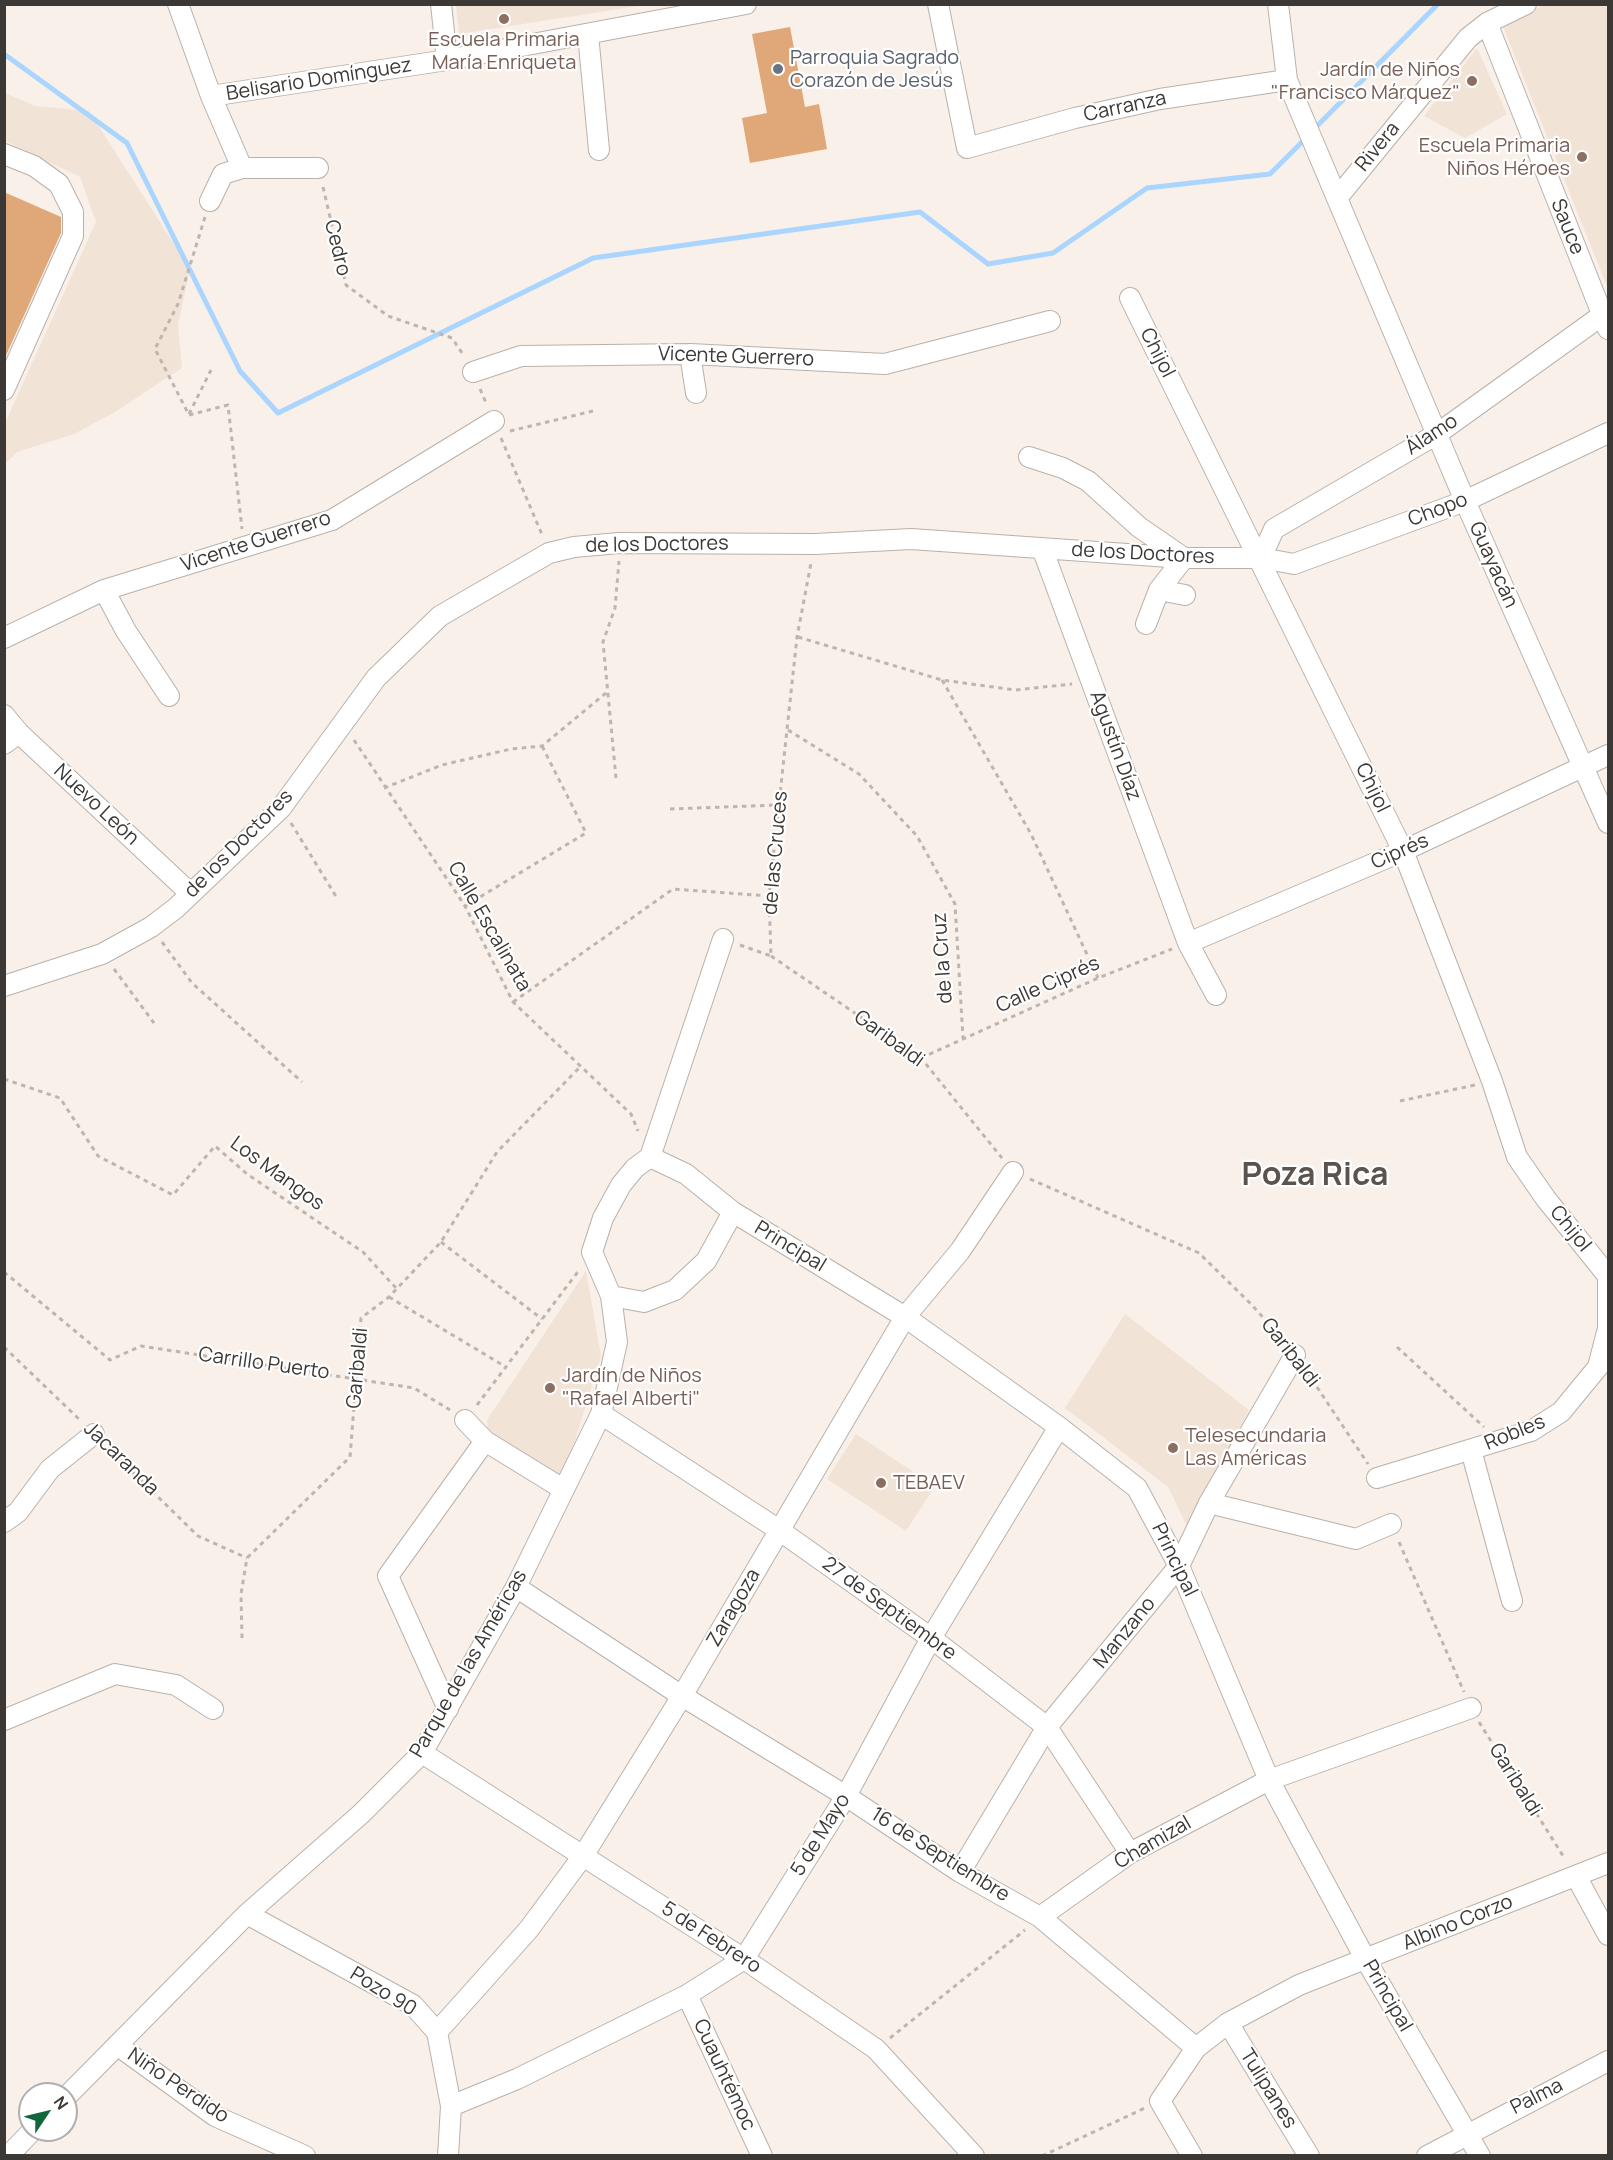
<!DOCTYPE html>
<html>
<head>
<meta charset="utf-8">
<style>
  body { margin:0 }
  #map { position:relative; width:1613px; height:2160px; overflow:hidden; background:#f9f0e9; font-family:Manrope,sans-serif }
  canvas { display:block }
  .frame { position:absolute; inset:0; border:6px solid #3b3835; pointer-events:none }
  .north { position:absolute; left:18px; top:2082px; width:60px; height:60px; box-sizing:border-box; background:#fff; border:2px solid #b1afae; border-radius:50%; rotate:55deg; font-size:16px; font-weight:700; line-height:24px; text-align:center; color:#3b3835 }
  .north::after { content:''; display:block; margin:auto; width:21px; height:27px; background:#0f673a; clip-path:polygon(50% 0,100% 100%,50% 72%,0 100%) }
</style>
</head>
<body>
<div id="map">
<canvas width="1613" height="2160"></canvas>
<div class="frame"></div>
<div class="north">N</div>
</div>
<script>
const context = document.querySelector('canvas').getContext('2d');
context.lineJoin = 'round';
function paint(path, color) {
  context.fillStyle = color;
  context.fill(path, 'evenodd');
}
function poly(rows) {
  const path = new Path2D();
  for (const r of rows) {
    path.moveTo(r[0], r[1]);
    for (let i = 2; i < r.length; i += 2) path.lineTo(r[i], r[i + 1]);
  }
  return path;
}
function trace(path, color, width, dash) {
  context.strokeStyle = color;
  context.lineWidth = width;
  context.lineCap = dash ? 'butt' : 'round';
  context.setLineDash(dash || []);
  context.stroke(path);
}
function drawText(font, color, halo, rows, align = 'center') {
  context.font = font + ' Manrope,sans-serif';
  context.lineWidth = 4.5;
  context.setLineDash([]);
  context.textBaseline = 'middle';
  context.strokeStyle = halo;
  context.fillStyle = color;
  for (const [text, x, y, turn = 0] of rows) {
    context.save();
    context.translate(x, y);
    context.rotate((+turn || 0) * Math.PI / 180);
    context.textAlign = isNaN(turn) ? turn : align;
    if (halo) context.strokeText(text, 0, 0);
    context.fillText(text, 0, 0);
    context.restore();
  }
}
paint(poly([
  [456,4,644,4,645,5,459,34],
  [1545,5,1608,5,1608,289,1502,24],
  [1477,48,1507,114,1465,138,1424,116],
  [5,93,35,106,89,111,190,269,178,325,182,368,115,412,74,434,17,452,5,464,5,423,96,222,80,177,5,141],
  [586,1271,601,1356,562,1483,488,1434,487,1420],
  [1125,1314,1249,1410,1188,1528,1168,1487,1065,1408],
  [856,1434,935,1486,906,1531,827,1479]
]), '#f2e3d7');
trace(poly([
  [4,54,127,143,240,371,278,413,593,258,920,212,988,264,1053,253,1147,188,1270,174,1307,137],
  [1313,130,1438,4]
]), '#aad5fe', 5);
paint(poly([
  [790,27,805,107,819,104,827,149,750,163,742,118,767,113,752,34],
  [4,192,61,217,61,233,4,360]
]), '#e0a778');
const minor = poly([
  [178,4,211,96,242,168,318,168],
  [441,4,447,60],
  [938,4,967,148,1075,118,1160,99,1287,80],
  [1278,4,1287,80,1465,501,1608,823],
  [1487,23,1608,329],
  [588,34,599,150],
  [211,96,447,60,746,4],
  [4,154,34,166,59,184,73,212,73,236,4,390],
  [1338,197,1468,38,1487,23,1526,4],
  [210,201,223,174,242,168],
  [1130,298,1403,851,1492,1081,1517,1157,1546,1199,1608,1276],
  [690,354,696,393],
  [473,372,521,356,690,354,885,364,1050,321],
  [1029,457,1063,468,1088,481,1139,527,1184,558,1159,590,1146,624],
  [1042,548,1188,943,1216,995],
  [1261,558,1274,529,1437,434,1608,311],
  [104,590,126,631,169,696],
  [1159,590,1185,595],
  [4,638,104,590,332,520,494,421],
  [4,715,19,733,190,893],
  [4,744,19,733],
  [1188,943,1403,851,1608,755],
  [4,986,102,954,151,927,176,908,281,808,376,678,440,616,549,553,574,547,619,543,815,544,911,539,1184,558,1261,558,1294,564,1465,501,1608,433],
  [650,1157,686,1174,733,1212,905,1317,1059,1427,1137,1488,1179,1566,1269,1780,1366,1960,1480,2156],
  [650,1157,723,939],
  [1608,1278,1608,1338],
  [611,1296,644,1302,675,1290,706,1261,733,1212],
  [601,1414,779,1530,931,1638,1047,1727,1130,1853],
  [465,1420,485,1441,563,1489],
  [1471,1450,1512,1601],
  [1377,1478,1531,1431,1561,1412,1598,1367,1607,1332],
  [1209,1503,1356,1539,1391,1524],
  [4,1522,18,1512,50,1469,94,1434],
  [516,1587,682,1696,846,1796,960,1872,1040,1917,1196,2048],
  [448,1709,388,1576,485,1441],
  [4,1720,115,1674,176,1685,213,1709],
  [422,1753,744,1959,876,2049,974,2156],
  [960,1872,1047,1727,1179,1566,1209,1503,1295,1355],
  [1576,1876,1608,1935],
  [247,1914,413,2005,437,2032,451,2106,448,2156],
  [1040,1917,1130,1853,1269,1780,1471,1708],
  [687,1995,762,2156],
  [1228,2023,1309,2156],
  [437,2032,529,1929,583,1856,682,1696,905,1317,960,1251,1013,1172],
  [117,2045,215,2116,305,2156],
  [66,2097,247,1914,361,1814,422,1753,516,1587,601,1414,617,1342,611,1296,592,1252,603,1218,621,1185,635,1168,650,1157],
  [451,2106,517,2079,687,1995,744,1959,846,1796,931,1638,1059,1427],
  [8,2156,33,2130],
  [1192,2156,1160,2101,1196,2048,1228,2023,1299,1985,1608,1863],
  [1427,2156,1608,2061]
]);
trace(minor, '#b9b1aa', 22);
trace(poly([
  [323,187,346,285,388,316,452,338,464,356],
  [205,217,178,304,155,349,189,415,228,405,242,529],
  [480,389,487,405],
  [189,414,211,370],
  [510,431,593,411],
  [501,438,543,537],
  [798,637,942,680,1015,690,1072,684],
  [942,680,1031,834,1098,978],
  [788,730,859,774,917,836,955,904,963,1038],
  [354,740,465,906,513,1002,631,1114,638,1131],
  [616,778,603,642,615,608,619,561],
  [384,788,442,765,511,749,542,746,606,693],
  [670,809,778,805],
  [291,823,337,898],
  [465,906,586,833,542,746],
  [162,942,192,983,302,1082],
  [740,945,771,956,769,896,797,637,811,563],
  [771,956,921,1058,1002,1158],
  [114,969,154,1023],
  [513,1002,673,889,769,896],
  [921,1058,1098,978,1172,949],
  [4,1079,60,1098,98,1156,173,1195,215,1146,247,1174,363,1252,396,1288],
  [1400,1101,1475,1085],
  [1030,1179,1199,1253,1251,1304,1283,1340],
  [441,1242,542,1319],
  [4,1272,110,1360,141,1346,414,1388,450,1410],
  [389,1297,506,1367],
  [4,1347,81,1421],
  [1397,1347,1484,1427],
  [1307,1372,1368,1464],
  [477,1405,580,1269],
  [107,1447,198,1536,247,1558],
  [1399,1542,1464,1692],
  [242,1638,241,1594,247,1558,350,1457,361,1318,389,1297,441,1242,497,1152,581,1066],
  [1479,1722,1565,1859],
  [890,2038,1025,1930],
  [1042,2156,1145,2108]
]), '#bdb6b0', 3, [4.5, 4.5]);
trace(minor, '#fff', 20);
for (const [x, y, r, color] of [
  [504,19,6,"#8d6e63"],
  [778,69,6,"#6b7280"],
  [1472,81,6,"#8d6e63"],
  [1582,157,6,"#8d6e63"],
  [550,1388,6,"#8d6e63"],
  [1173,1448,6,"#8d6e63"],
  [881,1483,6,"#8d6e63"]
]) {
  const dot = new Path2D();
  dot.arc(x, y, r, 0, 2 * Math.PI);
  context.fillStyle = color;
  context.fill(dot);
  trace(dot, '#fff', 2);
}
drawText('20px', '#785e54', '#fff', [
  ["Escuela Primaria",504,40,"center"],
  ["María Enriqueta",504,63,"center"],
  ["Jardín de Niños",1460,70,"right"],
  ["\"Francisco Márquez\"",1460,93,"right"],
  ["Escuela Primaria",1570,146,"right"],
  ["Niños Héroes",1570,169,"right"],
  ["Jardín de Niños",562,1376],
  ["\"Rafael Alberti\"",562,1399],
  ["Telesecundaria",1185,1436],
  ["Las Américas",1185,1459],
  ["TEBAEV",893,1483]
], 'left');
drawText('20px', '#5b616d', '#fff', [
  ["Parroquia Sagrado",790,58],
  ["Corazón de Jesús",790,81]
], 'left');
drawText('20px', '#3b3835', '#fff', [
  ["Belisario Domínguez",319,80,-9],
  ["Carranza",1125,107,-12],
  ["Rivera",1378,147,-51],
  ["Sauce",1567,227,68],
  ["Cedro",337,248,76],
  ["Chijol",1157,353,63],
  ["Vicente Guerrero",736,357,2],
  ["Álamo",1432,435,-33],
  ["Chopo",1438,510,-21],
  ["Vicente Guerrero",256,542,-18],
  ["de los Doctores",657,545,-1],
  ["de los Doctores",1143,554,3],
  ["Guayacán",1493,565,66],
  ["Agustín Díaz",1115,746,70],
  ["Chijol",1372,788,64],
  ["Nuevo León",96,805,43],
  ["de los Doctores",239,844,-45],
  ["Ciprés",1400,852,-24],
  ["de las Cruces",776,853,-85],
  ["Calle Escalinata",489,927,60],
  ["de la Cruz",943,958,-94],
  ["Calle Ciprés",1048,985,-24],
  ["Garibaldi",889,1039,36],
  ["Los Mangos",277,1174,36],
  ["Chijol",1570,1229,51],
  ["Principal",790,1247,31],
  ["Garibaldi",1290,1353,52],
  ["Carrillo Puerto",264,1364,8],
  ["Garibaldi",358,1368,-85],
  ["Robles",1515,1433,-22],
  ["Jacaranda",121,1459,44],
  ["Principal",1174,1560,64],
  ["Zaragoza",734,1608,-60],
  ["27 de Septiembre",889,1609,36],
  ["Manzano",1125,1633,-51],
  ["Parque de las Américas",469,1664,-60],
  ["Garibaldi",1515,1780,58],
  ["5 de Mayo",821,1835,-58],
  ["Chamizal",1153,1843,-30],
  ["16 de Septiembre",940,1855,32],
  ["Albino Corzo",1458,1923,-22],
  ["5 de Febrero",711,1938,33],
  ["Pozo 90",383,1992,32],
  ["Principal",1387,1996,60],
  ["Cuauhtémoc",724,2075,65],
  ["Niño Perdido",178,2086,34],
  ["Tulipanes",1268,2089,58],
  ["Palma",1537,2097,-27]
]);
drawText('bold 32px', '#5b534e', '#fff', [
  ["Poza Rica",1315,1176]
]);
</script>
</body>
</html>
